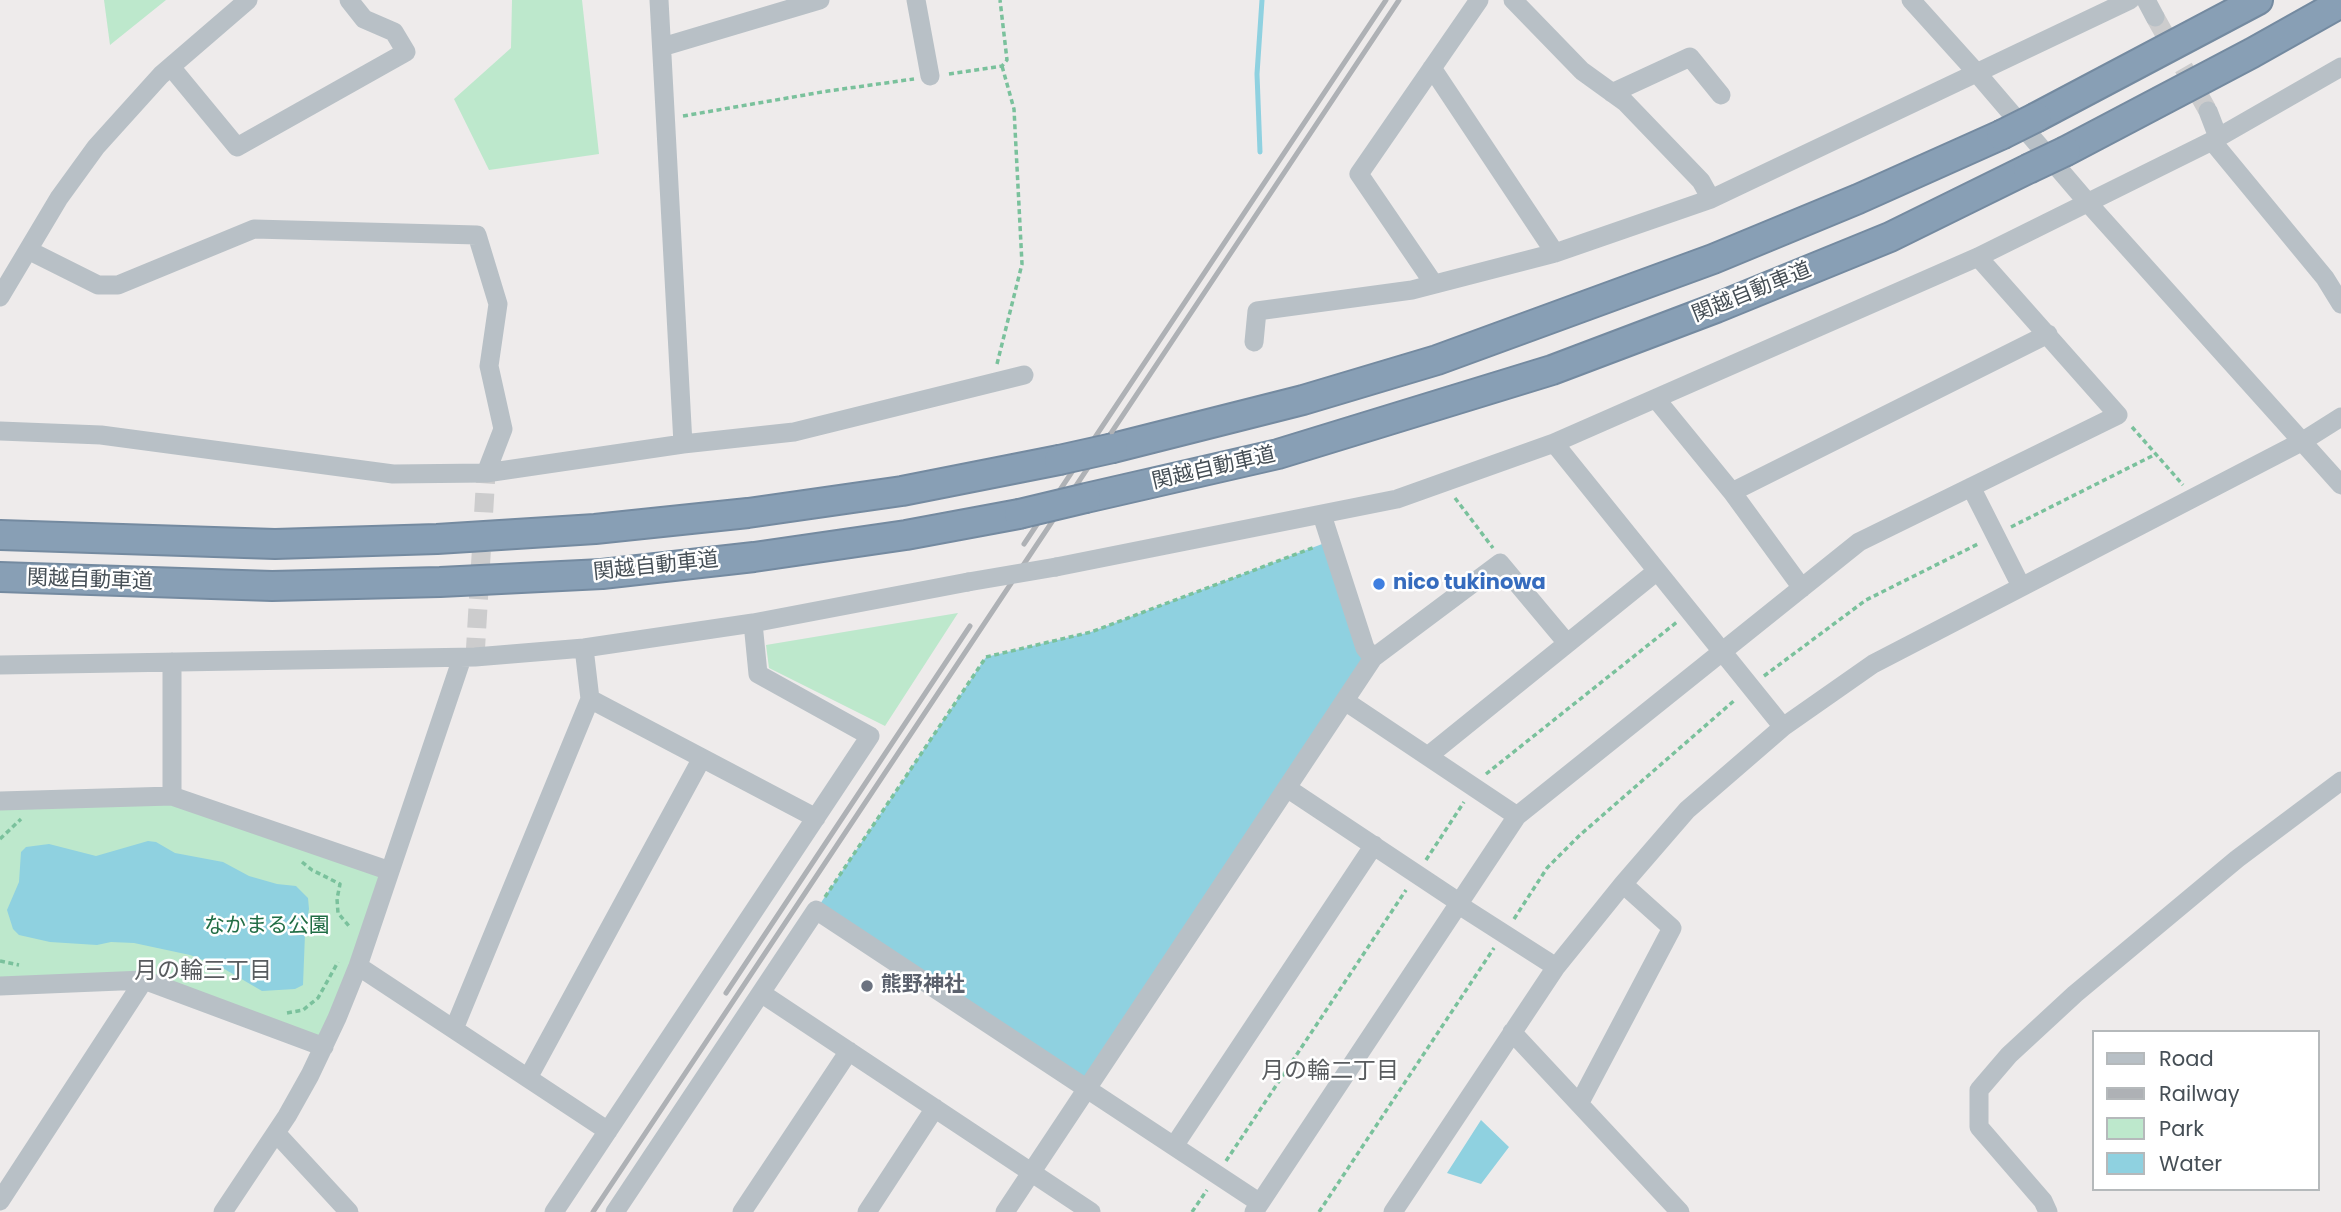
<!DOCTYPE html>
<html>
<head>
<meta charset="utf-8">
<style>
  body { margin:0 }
  #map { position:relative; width:2341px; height:1212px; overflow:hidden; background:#eeebeb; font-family:Poppins,sans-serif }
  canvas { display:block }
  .legend { position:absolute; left:2092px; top:1030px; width:228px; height:161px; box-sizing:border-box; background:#fff; border:2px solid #b5b9bb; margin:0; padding:9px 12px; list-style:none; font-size:21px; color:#464f56 }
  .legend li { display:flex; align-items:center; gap:14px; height:35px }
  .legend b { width:35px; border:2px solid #b5b9bb }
</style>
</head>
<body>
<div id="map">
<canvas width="2341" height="1212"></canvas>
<ul class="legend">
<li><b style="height:9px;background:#b8c0c6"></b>Road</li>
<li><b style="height:9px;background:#aeb1b5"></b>Railway</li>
<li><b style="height:19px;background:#bde8cc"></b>Park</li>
<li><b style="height:19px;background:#8fd1e0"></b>Water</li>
</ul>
</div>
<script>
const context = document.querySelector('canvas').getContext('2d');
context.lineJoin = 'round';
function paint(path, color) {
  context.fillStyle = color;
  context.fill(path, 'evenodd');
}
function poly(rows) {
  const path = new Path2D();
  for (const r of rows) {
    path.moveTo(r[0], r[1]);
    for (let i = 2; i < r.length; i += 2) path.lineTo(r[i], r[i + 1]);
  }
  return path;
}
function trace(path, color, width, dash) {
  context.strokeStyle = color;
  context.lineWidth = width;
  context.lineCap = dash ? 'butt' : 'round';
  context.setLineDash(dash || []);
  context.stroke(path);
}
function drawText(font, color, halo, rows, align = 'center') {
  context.font = font + ' Poppins,"Noto Sans JP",sans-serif';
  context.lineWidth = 5;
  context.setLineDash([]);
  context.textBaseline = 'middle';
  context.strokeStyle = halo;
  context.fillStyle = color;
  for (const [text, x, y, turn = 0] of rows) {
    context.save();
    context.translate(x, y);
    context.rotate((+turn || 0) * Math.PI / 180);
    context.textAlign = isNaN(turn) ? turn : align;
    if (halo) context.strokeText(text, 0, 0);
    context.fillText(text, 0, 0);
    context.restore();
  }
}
paint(poly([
  [104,0,166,0,110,45],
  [512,0,582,0,599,154,489,170,454,99,511,48],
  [958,613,885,726,769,668,766,645],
  [172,796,390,871,324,1047,144,980,0,986,0,801]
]), '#bde8cc');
paint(poly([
  [1330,541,1373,658,1087,1089,816,910,986,657,1091,632],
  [148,841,156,842,175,853,223,862,249,876,277,884,296,886,308,898,309,909,305,934,303,985,295,989,262,991,221,967,190,955,134,943,111,942,97,945,50,942,19,935,13,929,7,910,19,882,21,852,26,847,49,844,96,856],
  [1481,1120,1509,1147,1481,1184,1447,1173]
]), '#8fd1e0');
trace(poly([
  [1260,152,1257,74,1262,0]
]), '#8fd1e0', 5);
trace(poly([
  [2155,17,2208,111],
  [475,657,486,473]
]), '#cccccd', 19, [19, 10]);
const highway = poly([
  [2037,117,2258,0],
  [2066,151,2252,53,2341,3],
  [1113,448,1303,400,1437,360,1713,259,1858,199,2001,135],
  [1086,498,1278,454,1552,370,1716,308,1890,237,2028,169],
  [0,535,275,544,437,539,595,529,748,513,902,491,1059,460],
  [0,577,272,586,440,582,602,574,754,557,906,535,1019,514]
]);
trace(highway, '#748aa0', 32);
trace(poly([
  [949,74,1002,66,1007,60,1000,0],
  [683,116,828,91,914,79],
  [997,364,1022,264,1014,109,1002,66],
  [2132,427,2183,485],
  [1455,498,1493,548],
  [2011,527,2156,454],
  [1764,676,1866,600,1980,543],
  [1486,774,1677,622],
  [0,839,21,819],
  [1426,860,1464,802],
  [302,862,312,870,340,884,337,899,338,913,349,926,349,929],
  [825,897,986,657,1091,632,1315,547],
  [1514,919,1547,868,1580,835,1736,699],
  [0,961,19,965],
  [287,1013,303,1010,318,998,338,962],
  [1226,1161,1406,890],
  [1192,1212,1207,1190],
  [1319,1212,1494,948]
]), '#7ac19c', 3.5, [5, 3.5]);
trace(poly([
  [659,0,683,444],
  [916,0,930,76],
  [1513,0,1582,71,1625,102,1701,181,1711,199],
  [1911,0,1976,72,2088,203,2341,485],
  [2146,0,2155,17],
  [662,47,820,0],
  [171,67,237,147,406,52,394,32,364,19,349,0],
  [1432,68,1555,253],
  [1612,93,1690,57,1721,95],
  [2208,111,2218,137],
  [2212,141,2325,278,2341,304],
  [28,250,98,285,118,285,254,229,477,235,498,304,489,366,503,429,486,473],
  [1434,284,1359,174,1479,0],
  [0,297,59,198,96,147,161,75,248,0],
  [1254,342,1257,311,1412,290,1555,253,1711,199,2130,0],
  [1656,399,1732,492,1802,588],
  [0,431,101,435,393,474,486,473,683,444,794,432,1024,375],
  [1554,443,1783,727],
  [1971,487,2021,586],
  [1732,492,2048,334],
  [1322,515,1365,648,1373,658],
  [1056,567,1397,499,1554,443,1978,257,2212,141,2341,67],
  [584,648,590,699,816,818],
  [172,662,172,796],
  [0,665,475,657,584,648,753,623,968,582],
  [1345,701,1517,816],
  [1428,756,1657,571],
  [1287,788,1460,903],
  [0,801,172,796,390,871],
  [1459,905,1556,967],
  [358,966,608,1131],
  [0,986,144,980,324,1047],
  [761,993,1091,1212],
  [454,1029,590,699],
  [1512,1032,1680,1212],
  [528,1078,702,758],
  [1579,1104,1672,928,1623,884],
  [276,1133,349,1212],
  [1174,1146,1374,845],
  [0,1201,144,980],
  [223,1212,287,1116,310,1075,337,1018,358,966,462,658],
  [554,1212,870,736,758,674,753,623],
  [615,1212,816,910,1260,1203],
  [742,1212,849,1051],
  [867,1212,935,1108],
  [1005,1212,1373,658,1500,563,1567,643],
  [1254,1212,1517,816,1859,542,2118,415,1978,257],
  [1393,1212,1556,967,1623,884,1687,810,1783,727,1873,664,2303,441,2341,417],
  [2048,1212,2043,1201,1979,1127,1979,1090,2009,1055,2075,994,2237,859,2341,781]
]), '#b8c0c6', 19);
trace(highway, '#889fb5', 28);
trace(poly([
  [1024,544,1386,0],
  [726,993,970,626],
  [593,1212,1399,0]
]), '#aeb1b5', 5);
const highwayBridge = poly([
  [2001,135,2037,117],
  [2028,169,2066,151],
  [1059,460,1113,448],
  [1019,514,1086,498]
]);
trace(highwayBridge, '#748aa0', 32, []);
trace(poly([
  [968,582,1056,567]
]), '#b8c0c6', 19);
trace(highwayBridge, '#889fb5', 28);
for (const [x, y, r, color] of [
  [1379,584,7,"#3f7fe0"],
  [867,986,7,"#6b7280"]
]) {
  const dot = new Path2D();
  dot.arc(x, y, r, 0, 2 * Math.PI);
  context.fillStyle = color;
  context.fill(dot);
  trace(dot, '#fff', 2.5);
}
drawText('21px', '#464f56', '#fff', [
  ["関越自動車道",1752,293,-22],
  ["関越自動車道",1214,469,-13],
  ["関越自動車道",656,567,-6],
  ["関越自動車道",90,581,2]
]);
drawText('bold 21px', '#366cbe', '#fff', [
  ["nico tukinowa",1393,584]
], 'left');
drawText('21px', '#216d45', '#fff', [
  ["なかまる公園",267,927]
]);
drawText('bold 21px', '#5b616d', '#fff', [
  ["熊野神社",881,986]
], 'left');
drawText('23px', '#595c5f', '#fff', [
  ["月の輪三丁目",203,972],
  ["月の輪二丁目",1330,1072]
]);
</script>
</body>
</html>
